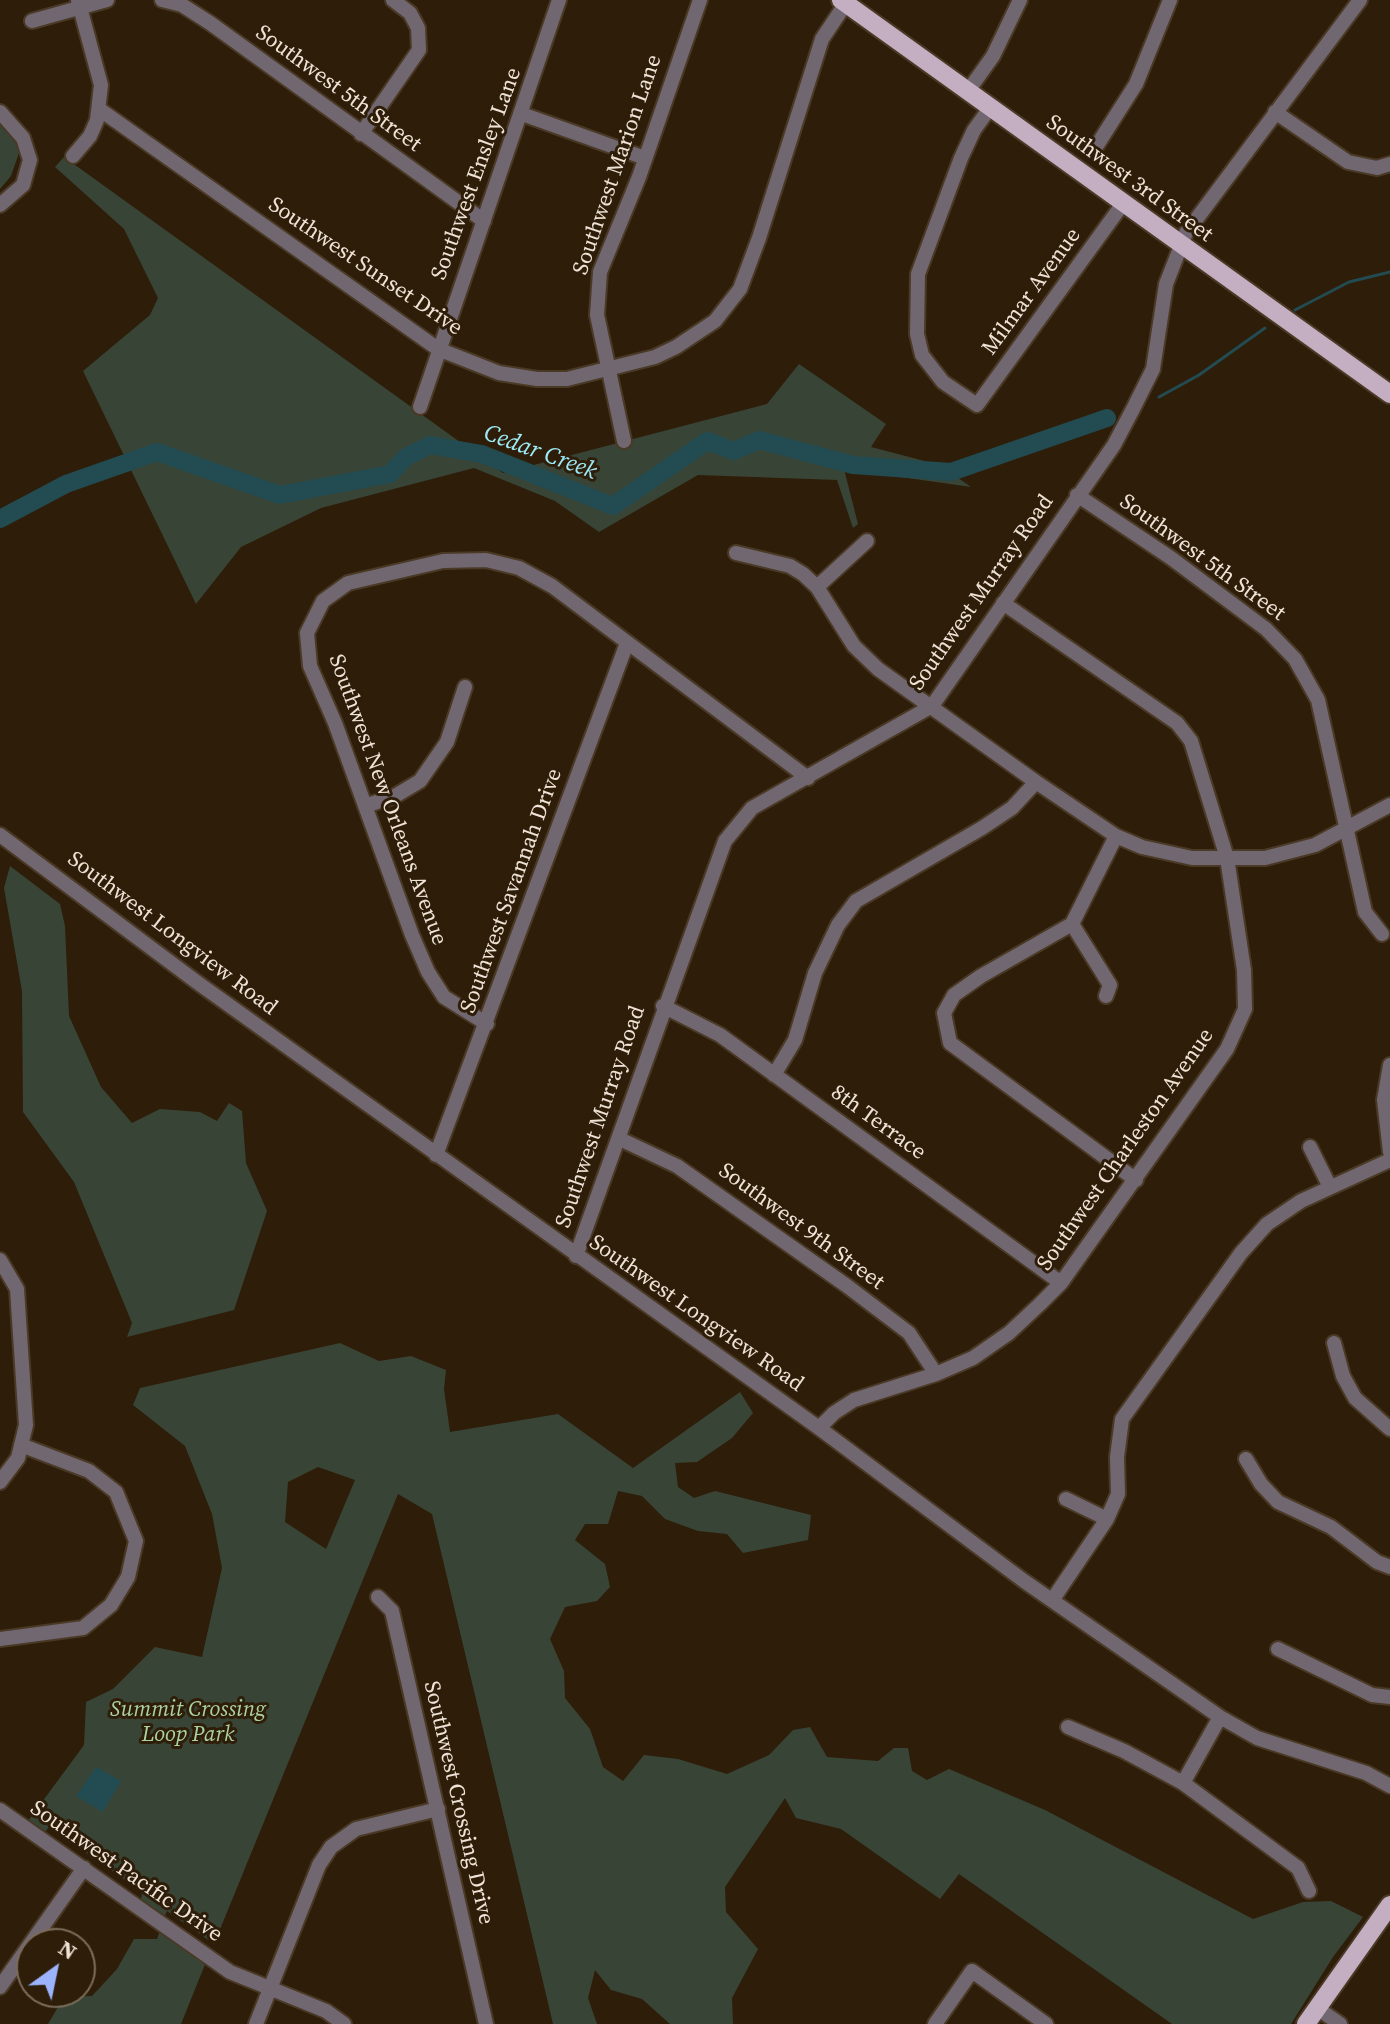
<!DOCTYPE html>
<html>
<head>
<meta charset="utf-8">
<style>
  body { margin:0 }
  #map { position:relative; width:1390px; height:2024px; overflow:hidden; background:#2e1d08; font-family:"Source Serif 4",serif }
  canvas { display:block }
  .north { position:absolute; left:16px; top:1928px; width:80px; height:80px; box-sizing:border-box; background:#2e1d08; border:2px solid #7b6c5b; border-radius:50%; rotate:33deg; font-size:22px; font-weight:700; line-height:32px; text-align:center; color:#efe3d7 }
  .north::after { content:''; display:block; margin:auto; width:28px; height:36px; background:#9bb4fd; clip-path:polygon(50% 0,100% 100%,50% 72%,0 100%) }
</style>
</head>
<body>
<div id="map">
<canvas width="1390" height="2024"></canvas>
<div class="north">N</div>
</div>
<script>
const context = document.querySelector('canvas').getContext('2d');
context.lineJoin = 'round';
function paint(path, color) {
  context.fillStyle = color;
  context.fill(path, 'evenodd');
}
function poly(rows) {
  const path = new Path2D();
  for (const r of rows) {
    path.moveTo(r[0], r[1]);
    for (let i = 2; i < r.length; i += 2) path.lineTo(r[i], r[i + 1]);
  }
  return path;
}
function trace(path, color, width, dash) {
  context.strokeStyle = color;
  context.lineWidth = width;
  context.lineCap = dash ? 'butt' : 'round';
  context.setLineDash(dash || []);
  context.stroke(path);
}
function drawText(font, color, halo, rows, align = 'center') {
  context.font = font + ' "Source Serif 4",serif';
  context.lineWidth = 6;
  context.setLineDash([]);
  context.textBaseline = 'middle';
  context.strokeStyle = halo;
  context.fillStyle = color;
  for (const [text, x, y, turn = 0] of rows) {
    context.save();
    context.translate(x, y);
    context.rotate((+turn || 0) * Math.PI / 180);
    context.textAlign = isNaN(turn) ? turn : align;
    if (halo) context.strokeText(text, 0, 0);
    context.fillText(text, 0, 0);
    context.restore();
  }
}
paint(poly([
  [0,123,14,137,20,150,11,176,0,189],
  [64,157,503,473,767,404,799,364,886,424,871,447,940,465,971,487,844,469,858,524,853,528,837,480,698,475,599,532,555,501,474,468,321,508,241,547,196,604,83,371,150,315,158,298,124,229,55,167],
  [10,866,60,904,65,926,69,1016,101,1087,132,1123,160,1109,200,1112,217,1121,229,1103,242,1111,246,1163,267,1211,234,1310,127,1337,132,1323,74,1182,23,1112,22,991,4,888],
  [340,1343,379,1361,411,1356,446,1370,444,1389,450,1432,558,1414,633,1468,740,1392,753,1413,732,1438,697,1462,675,1463,678,1487,694,1498,715,1491,811,1515,808,1540,743,1553,727,1534,698,1531,665,1519,642,1496,618,1491,608,1524,585,1524,575,1540,605,1564,610,1587,597,1601,565,1607,550,1639,564,1671,565,1698,590,1729,603,1767,623,1781,644,1755,678,1759,727,1774,769,1755,793,1730,810,1727,827,1757,878,1761,894,1748,908,1748,912,1771,927,1780,949,1769,1045,1810,1253,1919,1303,1902,1331,1901,1363,1917,1333,1957,1291,2024,1172,2024,959,1874,940,1899,841,1829,796,1818,785,1798,725,1887,726,1912,758,1949,732,1998,733,2024,670,2024,642,1999,611,1990,595,1970,588,1998,597,2024,553,2024,432,1514,398,1494,214,1944,167,1911,164,1918,141,1901,142,1892,49,1827,45,1832,28,1821,84,1745,86,1702,113,1689,155,1647,202,1657,222,1568,212,1514,185,1446,133,1405,140,1388],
  [318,1467,355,1480,326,1549,285,1522,288,1482],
  [162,1925,208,1957,181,2024,48,2024,64,1997,92,1996,117,1969,134,1939,157,1939]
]), '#384536');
paint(poly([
  [96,1767,121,1781,103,1812,76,1796]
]), '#224b52');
trace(poly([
  [1295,310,1349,282,1390,272],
  [1159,397,1199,375,1265,328]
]), '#224b52', 3);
trace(poly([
  [0,519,66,484,157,452,280,495,390,474,406,457,430,445,482,454,613,506,707,441,734,451,759,440,853,465,951,472,1107,418]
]), '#224b52', 18);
const minor = poly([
  [162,0,182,5,210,23,484,221],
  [32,21,107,0],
  [968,91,993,56,1020,0],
  [990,108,974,130,961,158,918,274,917,334,922,355,943,382,977,405,1122,205],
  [99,109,438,349,499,373,537,379,567,379,655,357,676,347,715,321,740,289,759,238,822,39,848,0],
  [0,112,23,138,30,160,23,185,0,205],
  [1275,112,1348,162,1377,168,1390,164],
  [522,114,645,158],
  [361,134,419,50,418,28,410,13,393,0],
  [1094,150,1136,84,1170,0],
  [73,156,90,136,97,120,101,85,78,0],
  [420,407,559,0],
  [624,441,597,315,600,272,639,177,700,0],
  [1077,495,1171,558,1266,629,1295,659,1318,700,1365,912,1382,934],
  [736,553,790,566,803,574,817,587,854,646,878,669,1036,782,1116,836,1142,847,1192,858,1265,858,1315,845,1390,805],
  [817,587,867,541],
  [365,806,395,796,420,781,447,742,465,687],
  [0,835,198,983,819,1428,1024,1581,1220,1717,1257,1738,1366,1773,1390,1786],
  [1116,836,1072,924,981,976,954,995,944,1013,950,1043,1136,1180],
  [1072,924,1110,985,1106,996],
  [663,1006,720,1035,1061,1283],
  [487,1024,444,997,428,972,412,935,335,723,310,666,307,633,323,601,348,583,443,561,486,560,519,568,552,586,808,778],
  [1390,1065,1384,1100,1390,1152],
  [774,1075,795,1040,815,973,838,925,856,901,982,828,1012,808,1036,782],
  [620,1139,677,1166,847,1286,909,1333,936,1374],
  [1310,1147,1329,1185],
  [436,1155,627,643],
  [576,1256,725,841,752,808,932,706,1114,445,1133,409,1153,369,1166,284,1186,233,1360,0],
  [0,1260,17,1289,26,1425,18,1458,0,1482],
  [1334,1343,1343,1376,1355,1398,1390,1429],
  [819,1428,834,1413,854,1400,936,1374,973,1358,1009,1333,1040,1304,1061,1283,1227,1049,1245,1009,1244,970,1227,858,1191,741,1177,723,1003,603],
  [1246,1459,1261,1484,1278,1502,1331,1527,1377,1562,1390,1567],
  [1066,1499,1107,1519],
  [378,1597,392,1611,486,2024],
  [1053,1599,1107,1519,1118,1494,1117,1457,1122,1419,1241,1253,1267,1224,1301,1201,1390,1160],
  [0,1639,83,1628,111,1605,128,1577,136,1541,116,1492,89,1471,21,1445],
  [1278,1649,1372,1695,1390,1697],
  [1068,1727,1124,1751,1183,1783,1298,1868,1309,1891],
  [1183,1783,1220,1717],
  [0,1810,230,1972,326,2011,344,2024],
  [0,1987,84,1868],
  [1317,2008,1340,2024],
  [256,2024,319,1865,331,1847,356,1829,438,1809],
  [935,2024,972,1971,1046,2024]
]);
const major = poly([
  [841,0,1390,394],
  [1306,2024,1390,1905]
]);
trace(minor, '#493925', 18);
trace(major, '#493925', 22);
trace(minor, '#716771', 14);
trace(major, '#c3aec2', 18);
drawText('22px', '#efe3d7', '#2e1d08', [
  ["Southwest 5th Street",338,89,36],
  ["Southwest Marion Lane",618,165,-71],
  ["Southwest Ensley Lane",477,174,-70],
  ["Southwest 3rd Street",1129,179,36],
  ["Southwest Sunset Drive",365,267,34],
  ["Milmar Avenue",1032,292,-54],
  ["Southwest 5th Street",1202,558,36],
  ["Southwest Murray Road",982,593,-55],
  ["Southwest New Orleans Avenue",387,800,70],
  ["Southwest Savannah Drive",512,891,-70],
  ["Southwest Longview Road",172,934,37],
  ["Southwest Murray Road",601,1117,-71],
  ["8th Terrace",878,1123,36],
  ["Southwest Charleston Avenue",1126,1150,-55],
  ["Southwest 9th Street",801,1227,36],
  ["Southwest Longview Road",696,1314,35],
  ["Southwest Crossing Drive",458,1803,77],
  ["Southwest Pacific Drive",126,1872,35]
]);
drawText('italic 22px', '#aad2a3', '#2e1d08', [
  ["Summit Crossing",188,1710],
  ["Loop Park",188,1735]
]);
drawText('italic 24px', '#9de9f6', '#2e1d08', [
  ["Cedar Creek",540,453,20]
]);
</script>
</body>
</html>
